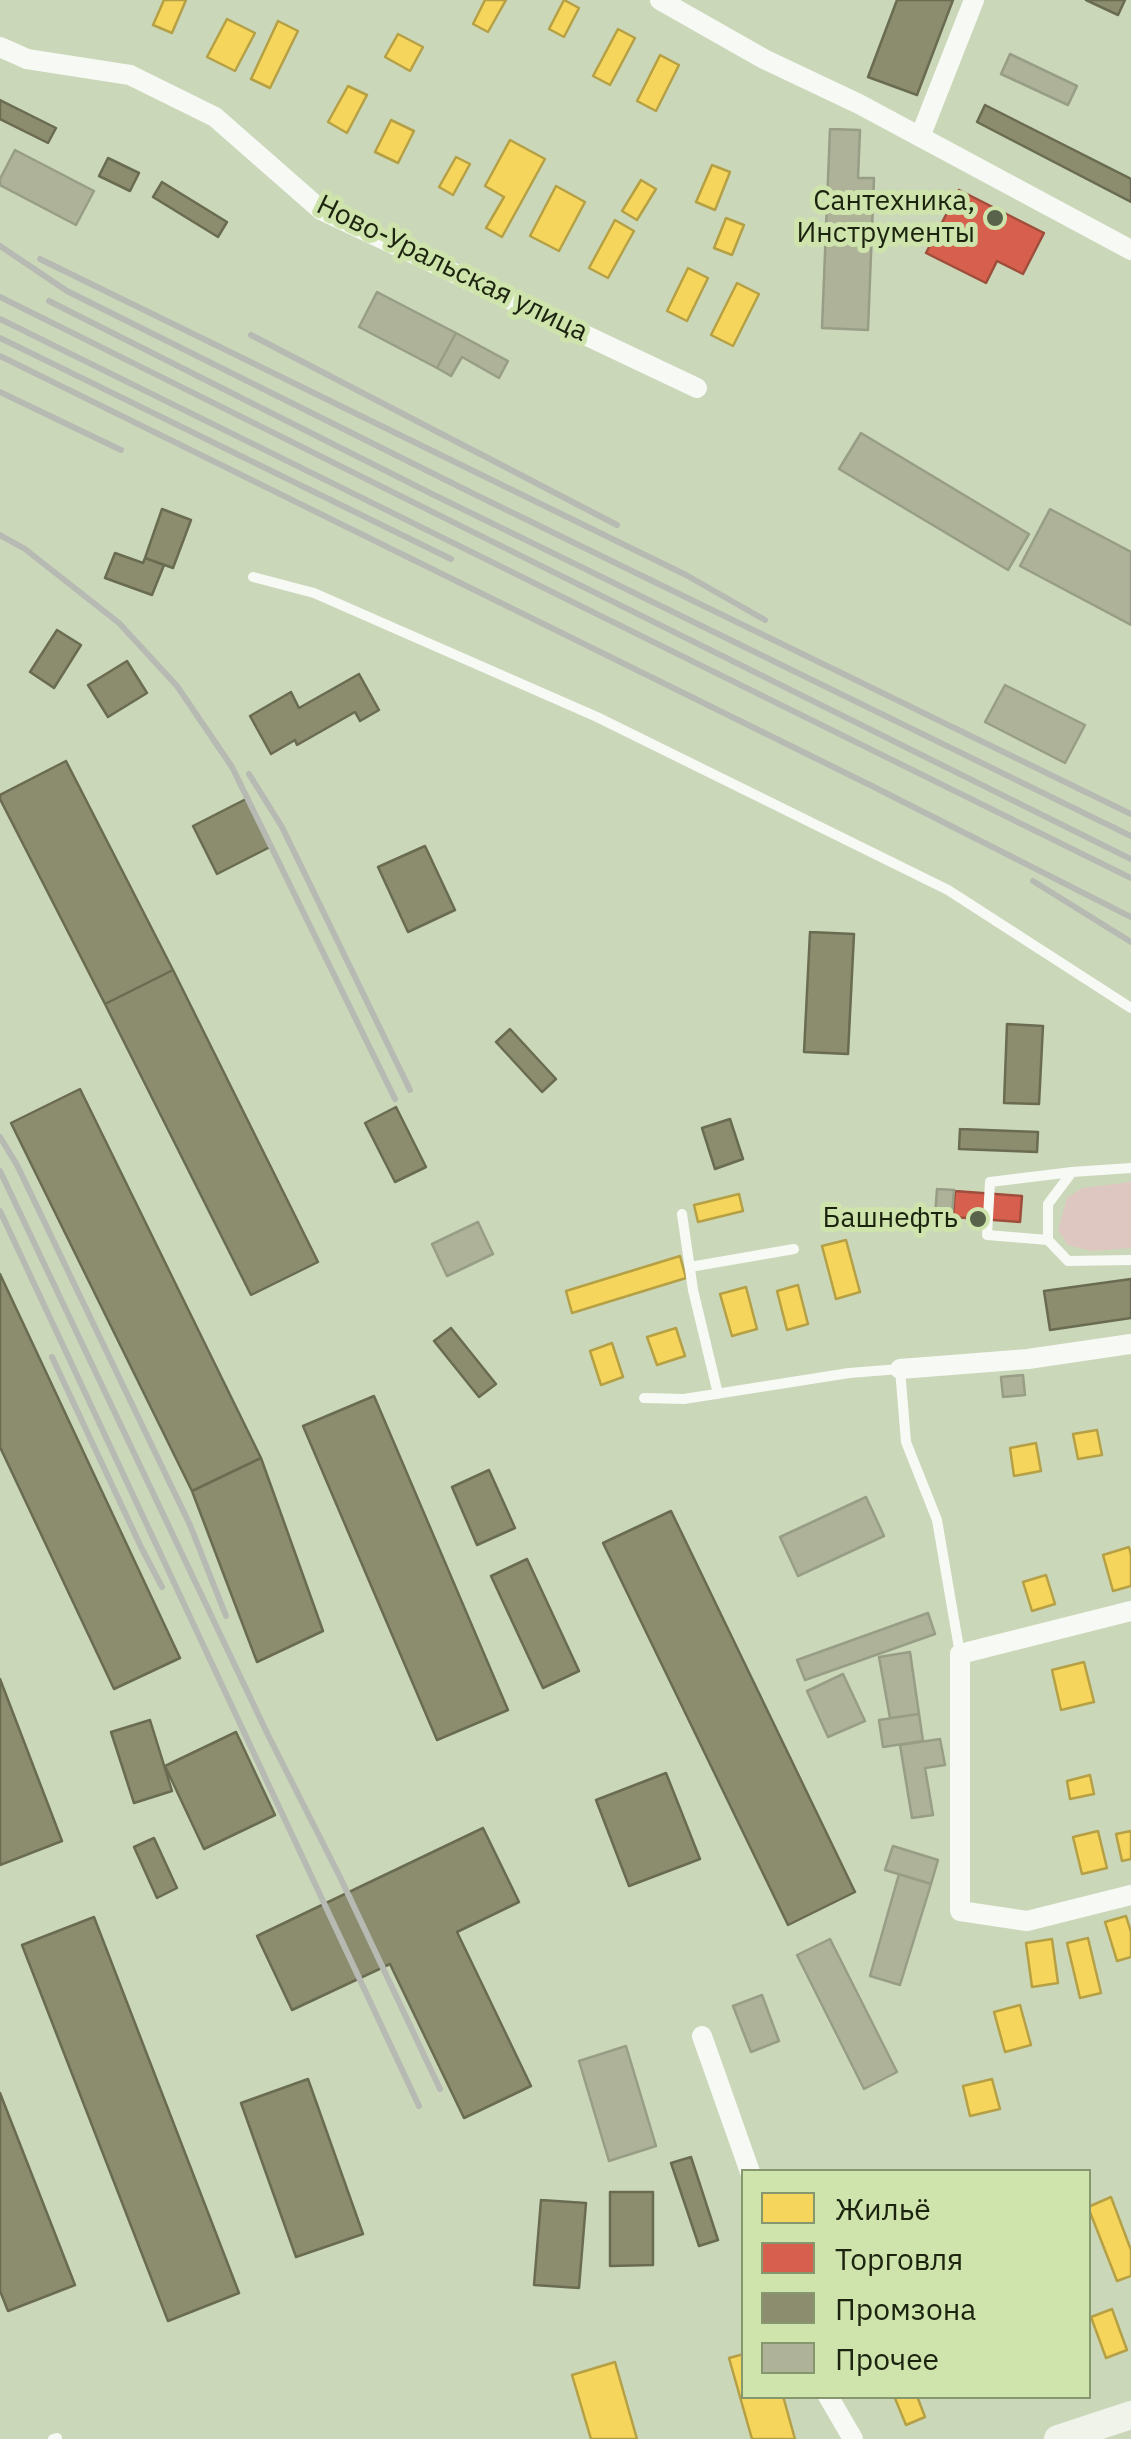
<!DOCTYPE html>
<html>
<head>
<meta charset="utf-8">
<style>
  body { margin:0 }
  #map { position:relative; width:1131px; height:2439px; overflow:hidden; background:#cbd7b9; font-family:"IBM Plex Sans",sans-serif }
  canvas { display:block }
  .legend { position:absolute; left:741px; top:2169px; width:350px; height:230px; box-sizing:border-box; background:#cee4ac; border:2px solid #87976d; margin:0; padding:12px 18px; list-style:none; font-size:30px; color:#1c230e }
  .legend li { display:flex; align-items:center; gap:20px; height:50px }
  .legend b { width:50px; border:2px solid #87976d }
</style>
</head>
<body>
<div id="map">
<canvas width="1131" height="2439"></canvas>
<ul class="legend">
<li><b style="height:28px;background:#f6d55c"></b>Жильё</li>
<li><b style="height:28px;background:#d6604d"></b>Торговля</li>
<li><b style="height:28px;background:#8c8c6e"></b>Промзона</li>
<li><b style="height:28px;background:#adb299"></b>Прочее</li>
</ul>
</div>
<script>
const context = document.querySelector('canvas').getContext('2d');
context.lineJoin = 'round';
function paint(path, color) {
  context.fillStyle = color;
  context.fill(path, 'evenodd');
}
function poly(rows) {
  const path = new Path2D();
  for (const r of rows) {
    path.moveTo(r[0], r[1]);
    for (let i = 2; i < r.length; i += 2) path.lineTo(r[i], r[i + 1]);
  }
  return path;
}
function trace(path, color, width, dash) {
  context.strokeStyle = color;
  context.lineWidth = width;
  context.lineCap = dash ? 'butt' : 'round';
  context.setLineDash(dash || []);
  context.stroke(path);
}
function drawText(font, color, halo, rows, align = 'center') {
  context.font = font + ' "IBM Plex Sans",sans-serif';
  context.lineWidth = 10;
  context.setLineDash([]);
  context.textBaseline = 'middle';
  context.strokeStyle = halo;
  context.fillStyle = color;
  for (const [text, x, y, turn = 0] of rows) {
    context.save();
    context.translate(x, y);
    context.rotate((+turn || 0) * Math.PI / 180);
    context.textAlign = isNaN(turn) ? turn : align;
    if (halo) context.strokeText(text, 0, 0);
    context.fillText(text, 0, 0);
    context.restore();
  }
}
paint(poly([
  [1131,1182,1131,1248,1092,1251,1068,1245,1058,1230,1067,1198,1082,1188]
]), '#dec7c0');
const homes = poly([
  [164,0,186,0,172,33,153,25,164,0],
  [485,0,506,0,488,32,473,24,485,0],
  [564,0,579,8,564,37,549,29,564,0],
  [227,19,255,33,235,71,207,57,227,19],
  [278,21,298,31,270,88,251,79,278,21],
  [618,29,635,38,610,85,593,76,618,29],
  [398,34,423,47,410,71,385,57,398,34],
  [660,55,679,65,656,111,637,101,660,55],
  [348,86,367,95,347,133,328,122,348,86],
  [391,120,414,131,398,163,375,152,391,120],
  [510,140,545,159,502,237,486,228,504,197,485,186,510,140],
  [456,157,470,164,453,195,439,187,456,157],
  [712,165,730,172,715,210,696,202,712,165],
  [641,180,656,189,637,220,622,211,641,180],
  [556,186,585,202,559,251,530,236,556,186],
  [726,218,744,225,732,255,714,248,726,218],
  [615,220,634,231,608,278,589,268,615,220],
  [688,268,708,278,687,321,667,311,688,268],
  [737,283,759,294,733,346,711,335,737,283],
  [739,1194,743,1211,698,1222,694,1205,739,1194],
  [846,1240,860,1292,836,1299,822,1246,846,1240],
  [680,1256,686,1278,572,1313,566,1291,680,1256],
  [798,1285,808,1324,787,1330,777,1291,798,1285],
  [746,1287,757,1329,732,1336,720,1294,746,1287],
  [676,1328,685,1356,657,1365,647,1337,676,1328],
  [612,1343,623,1377,601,1385,590,1351,612,1343],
  [1097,1430,1102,1455,1078,1459,1073,1434,1097,1430],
  [1036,1443,1041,1471,1014,1476,1010,1448,1036,1443],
  [1129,1547,1131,1555,1131,1586,1113,1591,1103,1555,1129,1547],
  [1046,1575,1055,1604,1032,1611,1023,1582,1046,1575],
  [1084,1662,1094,1702,1061,1710,1052,1670,1084,1662],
  [1090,1775,1094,1794,1070,1799,1067,1781,1090,1775],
  [1098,1831,1107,1868,1082,1874,1073,1837,1098,1831],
  [1131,1831,1131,1859,1122,1861,1116,1834,1131,1831],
  [1126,1916,1131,1932,1131,1957,1117,1961,1105,1922,1126,1916],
  [1088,1938,1101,1993,1080,1998,1067,1943,1088,1938],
  [1052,1939,1058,1983,1032,1987,1026,1943,1052,1939],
  [1020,2005,1031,2045,1005,2052,994,2012,1020,2005],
  [992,2079,1000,2109,970,2116,963,2086,992,2079],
  [1111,2197,1131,2250,1131,2276,1117,2281,1088,2207,1111,2197],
  [1112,2309,1127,2350,1106,2358,1091,2317,1112,2309],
  [744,2354,744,2396,783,2396,795,2439,752,2439,729,2358,744,2354],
  [615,2362,637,2439,591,2439,572,2375,615,2362],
  [894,2396,917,2396,925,2417,906,2425,894,2396]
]);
paint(homes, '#f6d55c');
trace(homes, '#b5a045', 2.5);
const shops = poly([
  [959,190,1044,233,1023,274,997,261,986,283,926,253,959,190],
  [955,1191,1022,1196,1020,1222,953,1217,955,1191]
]);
paint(shops, '#d6604d');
trace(shops, '#9e4e3a', 2.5);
const industry = poly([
  [897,0,953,0,917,95,868,77,897,0],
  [1086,0,1125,0,1118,15,1086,0],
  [0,100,56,128,48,143,0,119,0,100],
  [985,105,1131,179,1131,202,977,122,985,105],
  [108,158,139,173,130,191,99,176,108,158],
  [162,182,227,222,218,237,153,197,162,182],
  [162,509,191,520,173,568,145,558,162,509],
  [115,553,143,563,145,558,164,565,152,595,105,578,115,553],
  [57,630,81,645,54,688,30,672,57,630],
  [127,661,147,693,108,717,88,685,127,661],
  [359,674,379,710,360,721,355,712,297,745,295,740,271,754,250,716,291,692,299,708,359,674],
  [66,761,173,970,105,1004,0,799,0,795,66,761],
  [246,799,270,847,217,874,193,826,246,799],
  [425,846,455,910,408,932,378,867,425,846],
  [810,932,854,934,848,1054,804,1052,810,932],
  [173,970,318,1262,251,1295,105,1004,173,970],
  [1007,1024,1043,1026,1039,1104,1004,1103,1007,1024],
  [510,1029,556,1079,542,1092,496,1042,510,1029],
  [80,1089,261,1458,192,1491,11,1123,80,1089],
  [396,1107,426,1167,395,1182,365,1123,396,1107],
  [730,1119,743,1159,715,1169,702,1128,730,1119],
  [960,1129,1038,1132,1037,1152,959,1149,960,1129],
  [0,1274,180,1658,114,1689,0,1447,0,1274],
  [1131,1279,1131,1318,1050,1330,1044,1291,1131,1279],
  [451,1328,496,1384,479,1397,434,1341,451,1328],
  [374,1396,508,1710,437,1740,303,1426,374,1396],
  [261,1458,323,1631,257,1662,192,1491,261,1458],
  [489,1470,515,1528,477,1545,452,1487,489,1470],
  [671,1511,855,1892,788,1925,603,1543,671,1511],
  [527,1559,579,1671,543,1688,491,1576,527,1559],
  [0,1679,62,1841,0,1865,0,1679],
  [150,1720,172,1791,134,1803,111,1732,150,1720],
  [236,1732,275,1815,204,1849,165,1766,236,1732],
  [666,1773,700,1859,629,1886,596,1800,666,1773],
  [483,1828,519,1902,457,1932,531,2086,464,2118,390,1964,292,2010,257,1936,483,1828],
  [154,1838,177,1888,157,1898,134,1847,154,1838],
  [94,1917,239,2293,168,2321,22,1945,94,1917],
  [308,2079,363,2234,296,2257,241,2103,308,2079],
  [0,2093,75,2285,8,2311,0,2291,0,2093],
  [691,2157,718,2240,699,2246,671,2163,691,2157],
  [610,2192,653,2192,653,2265,610,2266,610,2192],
  [541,2200,586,2203,579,2288,534,2285,541,2200]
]);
paint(industry, '#8c8c6e');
trace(industry, '#6a6c51', 2.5);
const building = poly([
  [1010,54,1077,86,1068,105,1001,74,1010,54],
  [830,129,860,130,858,178,874,178,868,330,822,328,830,129],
  [15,150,94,191,76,225,0,185,0,179,15,150],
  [377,292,456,333,437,368,359,327,377,292],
  [456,333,508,361,499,378,462,357,451,376,437,368,456,333],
  [861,433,1029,534,1008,570,839,469,861,433],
  [1050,509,1131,552,1131,625,1020,566,1050,509],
  [1005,685,1085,725,1065,763,985,722,1005,685],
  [937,1189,954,1190,952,1217,935,1216,937,1189],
  [478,1222,493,1254,447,1276,432,1244,478,1222],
  [1023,1375,1025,1395,1003,1397,1001,1377,1023,1375],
  [866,1497,884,1536,798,1576,780,1537,866,1497],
  [928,1613,935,1634,805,1680,797,1660,928,1613],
  [910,1652,919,1714,890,1718,879,1657,910,1652],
  [843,1674,865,1721,828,1737,807,1691,843,1674],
  [919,1714,923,1741,883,1747,879,1720,919,1714],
  [940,1739,945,1765,925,1768,933,1815,912,1818,900,1745,940,1739],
  [893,1846,938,1860,931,1884,885,1870,893,1846],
  [899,1874,931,1884,900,1985,870,1976,899,1874],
  [830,1939,897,2072,864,2089,797,1955,830,1939],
  [762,1995,779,2041,751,2052,733,2006,762,1995],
  [626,2046,656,2146,609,2161,579,2061,626,2046]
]);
paint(building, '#adb299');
trace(building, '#989d85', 2.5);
trace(poly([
  [253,577,314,593,597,717,948,890,1131,1008],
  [1131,1168,1072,1172,1048,1204,1048,1240,1068,1261,1131,1260],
  [682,1214,693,1290,718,1394],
  [1048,1240,987,1235,990,1182,1072,1172],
  [690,1267,794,1249],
  [644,1398,684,1399,849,1373,900,1369,906,1442,937,1520,960,1654],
  [53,2439,57,2438]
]), '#f7f9f4', 10);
trace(poly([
  [660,0,764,59,859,104,1131,250],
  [0,47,27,59,130,75,215,117,321,210,697,388],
  [920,137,974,0],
  [900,1369,1028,1359,1131,1344],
  [1131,1611,960,1654,960,1911,1027,1921,1131,1895],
  [702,2036,750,2172],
  [828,2396,853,2439]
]), '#f7f9f4', 20);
trace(poly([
  [1058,2439,1131,2415]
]), '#f0f3e9', 28);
trace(poly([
  [0,246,67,291,93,304,474,494,1131,814],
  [40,259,686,575,765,620],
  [0,297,1131,859],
  [49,301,430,493,1131,836],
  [0,319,1131,878],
  [251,335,617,525],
  [0,338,451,559],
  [0,356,874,787,1131,917],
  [0,392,121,450],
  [0,535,25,549,119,623,177,686,232,767,395,1099],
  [249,774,282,827,410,1090],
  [1033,881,1131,942],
  [0,1137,17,1165,190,1525,226,1616],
  [0,1171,268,1735,340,1877,440,2089],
  [0,1211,419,2106],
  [52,1357,142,1549,162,1587]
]), '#b7bab2', 6);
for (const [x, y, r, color] of [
  [995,218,10,"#59624a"],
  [978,1219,10,"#59624a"]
]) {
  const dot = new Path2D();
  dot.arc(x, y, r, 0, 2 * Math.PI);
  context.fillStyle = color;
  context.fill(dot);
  trace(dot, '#cee4ac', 4);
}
drawText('28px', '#1c230e', '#cee4ac', [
  ["Сантехника,",975,202],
  ["Инструменты",975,234],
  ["Башнефть",958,1219]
], 'right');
drawText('28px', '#1c230e', '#cee4ac', [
  ["Ново-Уральская улица",452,269,26]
]);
</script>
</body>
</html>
